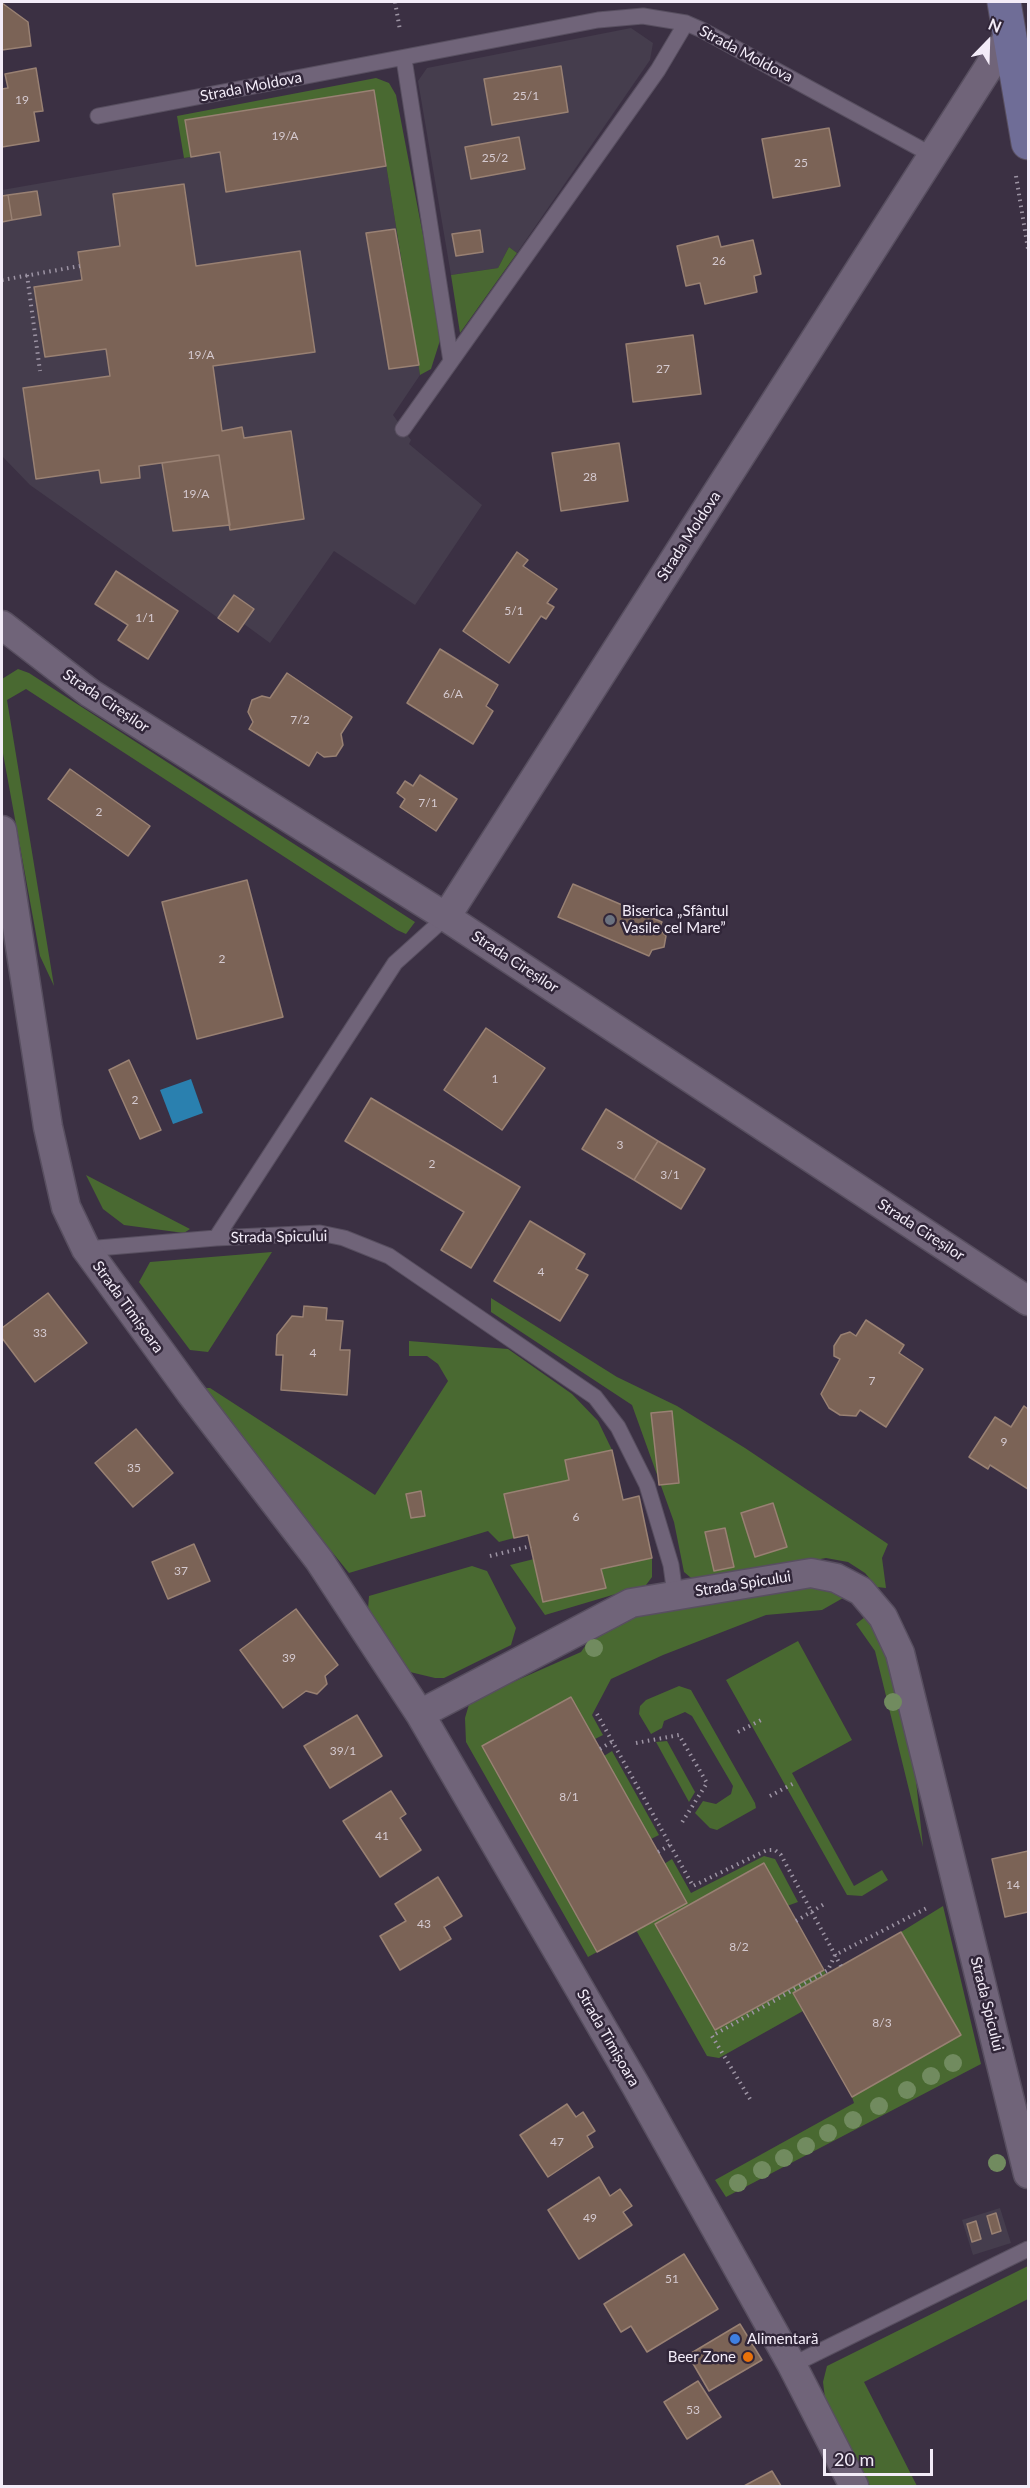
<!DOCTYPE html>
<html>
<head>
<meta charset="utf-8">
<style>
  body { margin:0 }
  #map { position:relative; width:1030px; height:2488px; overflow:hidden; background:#3b3043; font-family:Lato,sans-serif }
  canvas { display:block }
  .frame { position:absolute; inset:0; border:3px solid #f3ecf8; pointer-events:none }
  .north { position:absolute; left:958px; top:12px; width:60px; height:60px; -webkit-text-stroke:4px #312639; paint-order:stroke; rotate:23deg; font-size:16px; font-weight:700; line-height:24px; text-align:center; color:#f3ecf8 }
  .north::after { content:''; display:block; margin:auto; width:21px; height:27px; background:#f3ecf8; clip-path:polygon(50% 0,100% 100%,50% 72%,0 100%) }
  .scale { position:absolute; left:823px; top:2449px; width:110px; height:27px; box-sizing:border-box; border:3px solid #f3ecf8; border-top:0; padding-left:8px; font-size:18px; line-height:21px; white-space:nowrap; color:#f3ecf8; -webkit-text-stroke:4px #312639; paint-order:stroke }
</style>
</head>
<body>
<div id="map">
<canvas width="1030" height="2488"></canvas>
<div class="frame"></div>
<div class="north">N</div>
<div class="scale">20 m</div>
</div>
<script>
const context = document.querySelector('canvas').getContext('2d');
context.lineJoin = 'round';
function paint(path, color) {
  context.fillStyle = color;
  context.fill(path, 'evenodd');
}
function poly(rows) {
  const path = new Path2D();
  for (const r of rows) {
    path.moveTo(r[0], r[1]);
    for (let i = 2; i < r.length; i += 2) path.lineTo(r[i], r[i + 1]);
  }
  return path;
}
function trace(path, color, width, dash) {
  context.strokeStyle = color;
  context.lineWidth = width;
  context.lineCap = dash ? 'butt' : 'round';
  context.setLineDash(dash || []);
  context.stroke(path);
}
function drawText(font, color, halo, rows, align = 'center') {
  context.font = font + ' Lato,sans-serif';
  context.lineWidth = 5;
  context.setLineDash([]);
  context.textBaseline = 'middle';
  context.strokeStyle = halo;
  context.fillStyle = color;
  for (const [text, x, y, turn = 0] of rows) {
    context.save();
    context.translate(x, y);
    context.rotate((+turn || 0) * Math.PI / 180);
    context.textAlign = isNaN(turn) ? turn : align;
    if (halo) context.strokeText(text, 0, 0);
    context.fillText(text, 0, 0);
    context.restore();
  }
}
paint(poly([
  [631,28,653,43,650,60,517,253,509,247,498,268,451,275,418,81,427,68],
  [374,90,420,375,393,415,411,440,409,444,482,505,415,605,334,551,270,643,244,624,238,632,30,485,2,456,2,190,191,157,185,120],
  [1000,2208,1011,2243,973,2255,962,2220]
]), '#453d4d');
paint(poly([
  [376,78,389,83,396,95,442,334,431,369,420,375,374,90,186,120,191,157,184,158,177,116],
  [509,247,517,253,460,333,451,275,498,268],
  [18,669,29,673,415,922,406,934,397,930,26,689,7,700,54,986,40,956,2,748,2,679],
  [86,1175,190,1229,184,1233,124,1225,103,1209],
  [272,1252,208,1352,190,1350,139,1282,150,1262],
  [491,1298,617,1377,677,1406,745,1448,888,1544,882,1558,886,1588,877,1587,865,1573,848,1562,826,1558,696,1582,684,1572,674,1522,632,1405,491,1312],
  [409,1341,508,1349,572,1394,598,1421,612,1450,565,1460,569,1480,505,1494,514,1538,499,1542,488,1531,349,1573,200,1388,210,1388,375,1495,448,1381,438,1364,427,1356,409,1356],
  [652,1558,652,1577,646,1585,545,1615,510,1565,534,1559,543,1602,605,1588,601,1569],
  [472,1566,487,1571,516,1628,511,1645,444,1678,435,1678,410,1672,368,1609,369,1596],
  [816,1583,850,1594,822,1610,766,1615,663,1655,611,1679,592,1715,603,1735,595,1739,571,1697,483,1746,597,1952,588,1957,466,1742,465,1718,470,1701,581,1652,596,1630,612,1619],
  [870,1613,888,1652,913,1752,923,1847,875,1651,856,1624],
  [798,1641,852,1740,792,1773,854,1886,882,1870,888,1880,862,1896,847,1895,726,1680],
  [679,1686,691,1690,755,1803,756,1808,717,1830,710,1828,695,1813,703,1801,716,1804,731,1794,733,1786,692,1716,685,1712,664,1721,662,1728,651,1734,639,1714,640,1706,646,1700],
  [667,1741,695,1792,689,1802,656,1742],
  [612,1751,659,1835,651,1839,604,1756],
  [764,1856,775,1859,798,1902,787,1906,763,1863,655,1924,715,2030,824,1970,826,1974,793,1993,803,2011,719,2058,707,2056,636,1930,686,1903,664,1864,672,1859,691,1893],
  [943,1906,981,2064,726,2197,715,2180,854,2103,852,2097,960,2035,901,1932],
  [1028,2266,1028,2299,864,2382,917,2486,870,2486,826,2406,823,2382,827,2366]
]), '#496931');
paint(poly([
  [191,1079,203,1113,173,1124,160,1090]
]), '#2a80af');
const building = poly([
  [2,3,28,22,31,46,2,50,2,3],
  [561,66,568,112,492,125,484,79,561,66],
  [36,68,43,111,34,112,39,141,2,147,2,89,8,88,5,74,36,68],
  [374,90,386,166,226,192,220,152,191,157,185,120,374,90],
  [829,128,840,186,773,198,762,139,829,128],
  [519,137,525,169,471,179,465,147,519,137],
  [184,184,196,266,300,251,315,352,213,366,222,431,242,427,244,438,291,431,304,519,230,530,219,455,139,466,140,478,101,483,99,470,36,479,23,388,110,376,106,349,45,357,34,287,82,280,78,252,120,246,113,194,184,184],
  [37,191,41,215,12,220,8,195,37,191],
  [8,195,12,220,2,222,2,196,8,195],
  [395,229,419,365,389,369,366,233,395,229],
  [480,230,483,252,456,256,452,234,480,230],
  [718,236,721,247,753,240,761,274,754,276,757,292,705,304,700,283,686,286,677,246,718,236],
  [693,335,701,394,633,402,626,344,693,335],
  [619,443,628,501,561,511,552,453,619,443],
  [219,455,230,525,173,531,162,463,219,455],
  [517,552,528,560,523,566,557,589,547,603,554,607,546,619,541,616,509,663,463,631,517,552],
  [116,571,178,611,148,659,118,640,128,625,95,604,116,571],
  [234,595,254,609,238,632,218,618,234,595],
  [440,649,498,685,486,706,493,711,473,744,407,703,440,649],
  [287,673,352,717,341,734,343,745,336,756,324,757,317,752,309,766,249,729,253,722,248,712,252,700,262,696,270,698,287,673],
  [70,769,150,826,128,856,48,799,70,769],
  [420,775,457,799,436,831,400,807,405,799,397,793,405,781,413,786,420,775],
  [247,880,283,1017,197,1039,162,902,247,880],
  [573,884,662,922,659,929,666,936,664,947,652,950,649,956,558,917,573,884],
  [486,1028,545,1068,502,1130,444,1090,486,1028],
  [129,1060,161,1130,140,1139,109,1070,129,1060],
  [371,1098,520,1187,471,1268,441,1250,464,1212,345,1141,371,1098],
  [606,1109,658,1141,634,1180,582,1149,606,1109],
  [658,1141,705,1169,681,1209,634,1180,658,1141],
  [530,1221,585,1254,576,1269,588,1275,560,1321,494,1281,530,1221],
  [48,1293,87,1343,35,1382,2,1338,2,1328,48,1293],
  [304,1306,327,1308,326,1320,343,1321,340,1350,350,1350,347,1395,281,1390,283,1355,276,1355,277,1335,292,1316,303,1317,304,1306],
  [866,1320,904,1345,899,1353,923,1369,886,1427,860,1410,856,1416,840,1415,829,1408,821,1394,840,1359,834,1356,834,1346,841,1335,850,1332,856,1336,866,1320],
  [1024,1406,1028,1409,1028,1489,990,1465,988,1469,969,1457,995,1417,1011,1427,1024,1406],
  [672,1411,679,1483,659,1485,651,1413,672,1411],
  [136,1429,173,1473,133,1507,95,1463,136,1429],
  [612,1450,623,1500,639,1496,652,1558,601,1569,606,1588,543,1602,528,1535,514,1538,504,1494,569,1480,565,1460,612,1450],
  [421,1491,425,1516,411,1518,406,1494,421,1491],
  [773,1503,787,1547,755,1557,741,1513,773,1503],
  [725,1528,734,1567,714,1571,705,1532,725,1528],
  [194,1544,210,1581,168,1599,152,1562,194,1544],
  [296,1609,338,1665,325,1676,327,1684,317,1694,306,1691,283,1708,240,1650,296,1609],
  [571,1697,687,1903,597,1952,482,1746,571,1697],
  [357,1715,382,1756,330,1788,304,1746,357,1715],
  [391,1791,406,1814,400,1818,421,1850,380,1877,343,1821,391,1791],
  [1028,1851,1028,1912,1005,1917,992,1859,1028,1851],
  [764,1863,824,1970,715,2030,655,1924,764,1863],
  [438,1877,462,1916,444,1927,451,1939,400,1970,380,1936,406,1921,395,1904,438,1877],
  [901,1932,961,2035,852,2097,793,1993,901,1932],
  [567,2104,576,2117,583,2112,595,2131,587,2136,593,2147,548,2177,520,2135,567,2104],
  [599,2177,610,2196,620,2189,632,2206,623,2212,632,2225,579,2259,548,2210,599,2177],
  [996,2213,1001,2231,992,2234,987,2216,996,2213],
  [976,2221,981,2239,972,2242,967,2224,976,2221],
  [684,2254,718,2309,647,2352,631,2326,621,2332,604,2304,684,2254],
  [740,2324,762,2360,709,2391,688,2355,740,2324],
  [698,2381,721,2417,687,2439,664,2402,698,2381],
  [772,2471,781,2486,744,2486,772,2471]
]);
paint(building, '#7b6356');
trace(building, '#998173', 1.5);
const lane = poly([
  [404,59,451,361],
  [98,116,598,20,643,16,686,23,702,30,932,155],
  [403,429,658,70,686,23],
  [216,1238,395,963,446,917],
  [86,1249,216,1238,320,1233,344,1238,389,1256,595,1397,618,1427,647,1485,671,1565,675,1594],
  [792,2365,1028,2249]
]);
const street = poly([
  [2,625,90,693,446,917,1028,1301],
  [2,830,48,1127,66,1207,86,1249,190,1392,319,1560,420,1714,636,2086,792,2365,854,2486],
  [446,917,1010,34],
  [420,1714,631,1603,811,1573,836,1578,861,1591,883,1617,900,1653,1028,2174]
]);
const secondary = poly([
  [1004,2,1028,143]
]);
trace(lane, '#584f60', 17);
trace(street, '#584f60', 31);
trace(secondary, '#584f60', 35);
trace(poly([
  [395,2,400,30],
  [1016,176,1028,249],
  [27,275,40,371],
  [2,280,80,266],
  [490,1556,531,1546],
  [597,1714,693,1886,767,1850,775,1850,781,1855,841,1966],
  [738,1732,763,1719],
  [636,1743,679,1735,707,1783,681,1824],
  [600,1749,613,1741],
  [770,1796,796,1782],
  [658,1852,670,1845],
  [796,1921,826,1903],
  [750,2099,712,2036,828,1970,835,1955,929,1907]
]), '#9d94a4', 4, [1.5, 4.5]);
trace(lane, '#706479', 15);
trace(street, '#706479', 28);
trace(secondary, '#6f6d97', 33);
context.fillStyle = '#718b5f';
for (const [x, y] of [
  [594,1648],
  [893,1702],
  [953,2063],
  [931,2076],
  [907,2090],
  [879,2106],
  [853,2120],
  [828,2133],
  [806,2146],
  [784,2158],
  [997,2163],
  [762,2170],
  [738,2183]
]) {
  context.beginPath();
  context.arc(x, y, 9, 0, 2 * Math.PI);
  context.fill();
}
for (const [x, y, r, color] of [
  [610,920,6,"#6b7280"],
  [735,2339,6,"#3f7fe0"],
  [748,2357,6,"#e8710a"]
]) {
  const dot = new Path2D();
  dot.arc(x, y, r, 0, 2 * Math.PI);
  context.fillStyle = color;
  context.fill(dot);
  trace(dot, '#312639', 2);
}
drawText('12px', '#d5cad0', null, [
  ["25/1",526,96],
  ["19",22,100],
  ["19/A",285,136],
  ["25/2",495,158],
  ["25",801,163],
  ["26",719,261],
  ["19/A",201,355],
  ["27",663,369],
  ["28",590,477],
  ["19/A",196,494],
  ["5/1",514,611],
  ["1/1",145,618],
  ["6/A",453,694],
  ["7/2",300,720],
  ["7/1",428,803],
  ["2",99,812],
  ["2",222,959],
  ["1",495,1079],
  ["2",135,1100],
  ["3",620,1145],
  ["2",432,1164],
  ["3/1",670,1175],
  ["4",541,1272],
  ["33",40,1333],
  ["4",313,1353],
  ["7",872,1381],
  ["9",1004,1442],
  ["35",134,1468],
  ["6",576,1517],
  ["37",181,1571],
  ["39",289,1658],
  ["39/1",343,1751],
  ["8/1",569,1797],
  ["41",382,1836],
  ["14",1013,1885],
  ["43",424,1924],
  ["8/2",739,1947],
  ["8/3",882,2023],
  ["47",557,2142],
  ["49",590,2218],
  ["51",672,2279],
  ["53",693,2410]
]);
drawText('15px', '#f3ecf8', '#312639', [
  ["Strada Moldova",746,54,28],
  ["Strada Moldova",251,87,-11],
  ["Strada Moldova",689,536,-57],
  ["Strada Cireșilor",106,701,34],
  ["Strada Cireșilor",515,962,33],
  ["Strada Cireșilor",921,1230,33],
  ["Strada Spicului",279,1237,-1],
  ["Strada Timișoara",128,1307,54],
  ["Strada Spicului",743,1584,-9],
  ["Strada Spicului",987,2004,76],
  ["Strada Timișoara",608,2038,60]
]);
drawText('15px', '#f3ecf8', '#312639', [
  ["Biserica „Sfântul",622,911],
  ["Vasile cel Mare”",622,928],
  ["Alimentară",747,2339],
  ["Beer Zone",736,2357,"right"]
], 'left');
</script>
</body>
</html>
